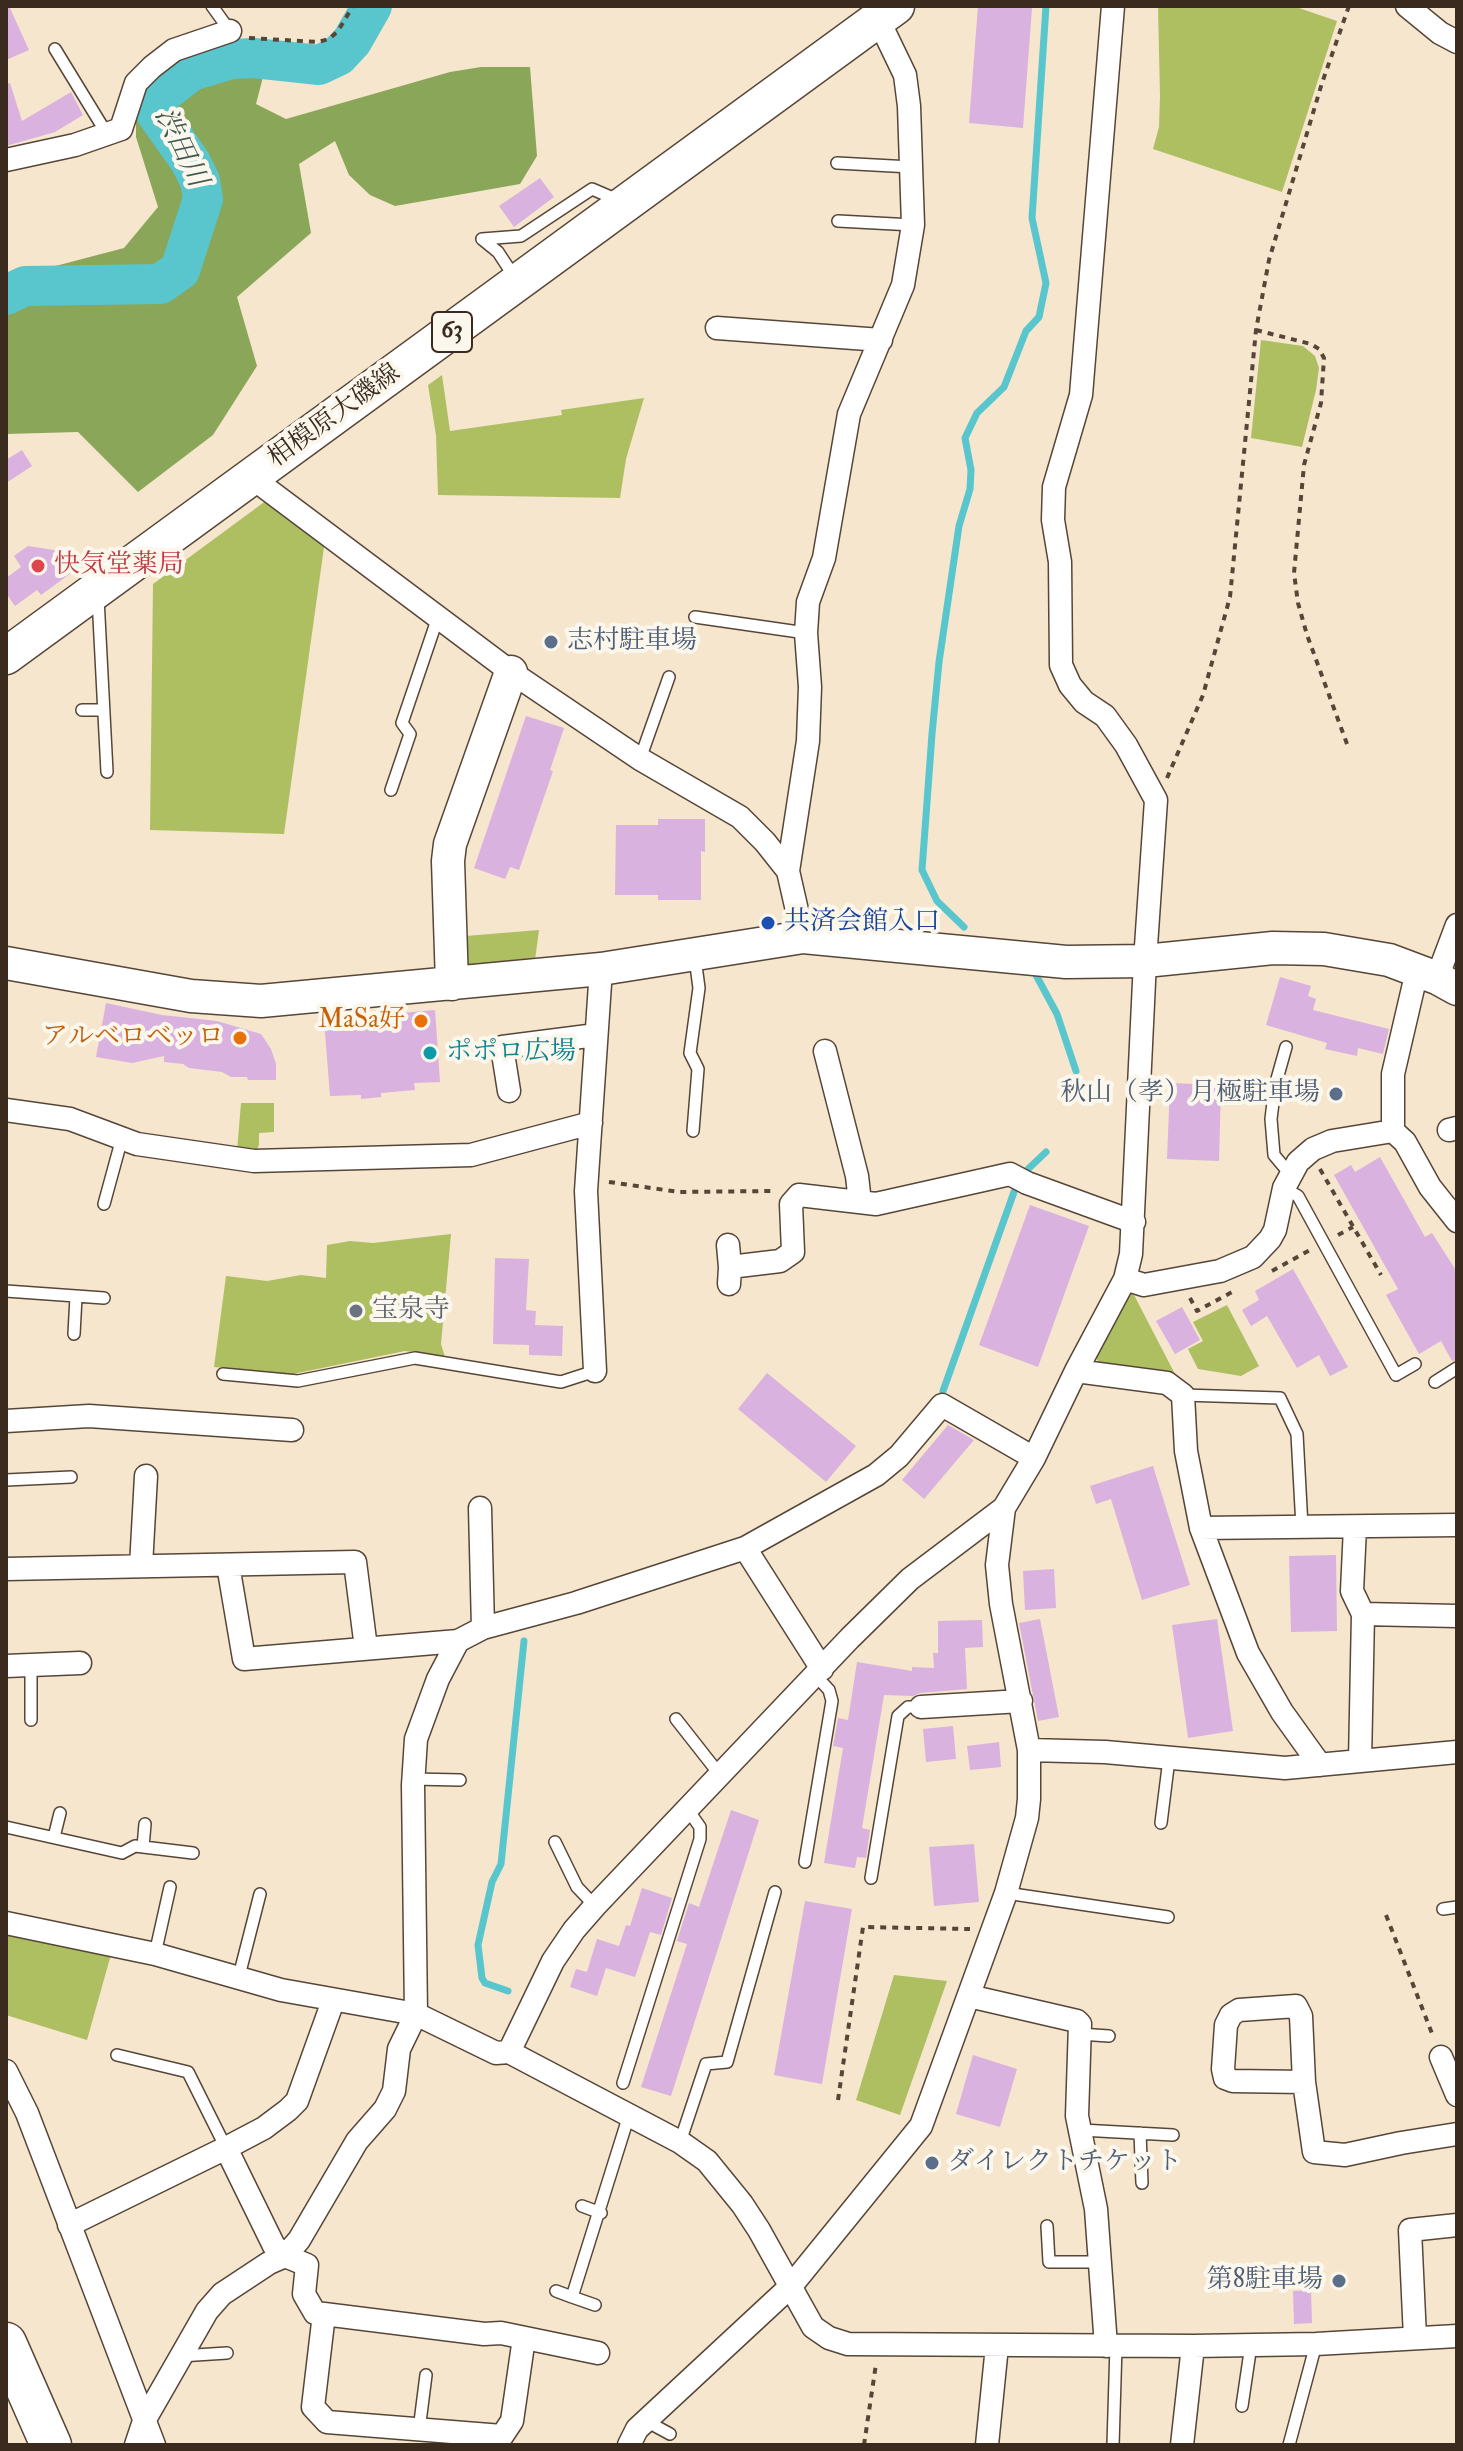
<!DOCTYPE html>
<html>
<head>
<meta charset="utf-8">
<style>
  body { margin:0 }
  #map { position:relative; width:1463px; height:2451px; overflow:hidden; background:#f5e6cd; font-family:"IM FELL Double Pica",serif }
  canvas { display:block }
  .frame { position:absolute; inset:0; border:8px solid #3b2a1e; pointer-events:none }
</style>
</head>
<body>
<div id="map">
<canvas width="1463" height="2451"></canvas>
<div class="frame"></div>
</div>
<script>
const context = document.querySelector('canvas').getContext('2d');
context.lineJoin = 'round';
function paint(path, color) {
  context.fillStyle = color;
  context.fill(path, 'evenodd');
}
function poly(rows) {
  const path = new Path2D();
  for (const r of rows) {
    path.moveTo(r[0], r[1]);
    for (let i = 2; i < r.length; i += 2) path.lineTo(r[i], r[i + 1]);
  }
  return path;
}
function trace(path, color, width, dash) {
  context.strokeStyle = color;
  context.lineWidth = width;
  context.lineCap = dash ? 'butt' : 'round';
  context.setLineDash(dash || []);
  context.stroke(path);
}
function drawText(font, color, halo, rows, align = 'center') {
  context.font = font + ' "IM FELL Double Pica","Noto Serif JP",serif';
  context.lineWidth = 8;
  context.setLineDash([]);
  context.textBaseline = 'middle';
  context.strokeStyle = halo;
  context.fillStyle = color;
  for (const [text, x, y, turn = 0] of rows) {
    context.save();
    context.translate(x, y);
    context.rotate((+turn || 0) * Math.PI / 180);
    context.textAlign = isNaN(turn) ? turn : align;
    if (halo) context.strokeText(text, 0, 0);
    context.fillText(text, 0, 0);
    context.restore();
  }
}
paint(poly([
  [1158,6,1293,6,1337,21,1282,192,1153,149,1159,127,1160,96],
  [1261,340,1303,346,1315,356,1319,368,1316,390,1302,447,1251,438],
  [442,375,450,431,562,415,561,410,644,398,626,459,620,498,438,495,436,435,428,385],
  [267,500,325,540,284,834,150,830,153,584],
  [539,930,535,960,467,966,466,936],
  [241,1103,274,1103,274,1132,259,1133,259,1145,257,1149,237,1151],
  [451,1234,441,1344,445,1357,405,1351,288,1375,214,1367,226,1276,267,1281,301,1275,326,1278,327,1245,350,1241,373,1243],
  [1128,1292,1134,1295,1176,1376,1101,1366,1094,1355],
  [1227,1305,1259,1366,1241,1376,1198,1369,1188,1349,1203,1341,1193,1322],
  [6,1927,112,1951,87,2040,6,2015],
  [894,1975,947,1981,900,2115,856,2100]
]), '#aebf62');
paint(poly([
  [230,46,263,77,256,104,286,119,450,72,481,67,530,67,537,156,520,184,395,206,370,195,349,175,335,141,299,164,311,233,237,297,257,366,213,435,138,492,78,432,6,434,6,279,124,248,158,207,136,137,136,100,158,71,199,52]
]), '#8aa658');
trace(poly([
  [964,927,937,901,922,870,932,734,939,662,959,526,970,489,971,470,965,438,977,413,1004,387,1026,331,1039,317,1046,283,1032,218,1046,6],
  [1036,975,1057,1014,1076,1071],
  [1027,1170,1046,1152],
  [943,1391,1014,1192],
  [508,1991,485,1983,482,1978,478,1945,492,1882,501,1864,524,1641]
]), '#59c6ce', 7);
trace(poly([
  [6,295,25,286,160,284,180,270,203,199,200,181,190,161,156,113,154,100,191,71,231,59,254,58,319,65,338,56,352,41,372,6]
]), '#59c6ce', 40);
paint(poly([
  [6,6,9,6,29,50,6,60],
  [978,6,1032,8,1023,128,969,123],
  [10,83,22,121,71,92,83,115,55,132,6,146,6,84],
  [540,178,554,197,514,227,499,206],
  [22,450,32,466,6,483,6,460],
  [28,546,73,553,82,565,41,595,37,590,15,606,6,593,6,578,21,567,14,556],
  [526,716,564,728,550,770,553,771,519,870,510,867,505,879,474,868],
  [658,819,705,819,705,852,701,851,701,900,658,900,658,895,615,895,616,825,658,825],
  [1280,977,1311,986,1308,996,1316,999,1313,1010,1389,1029,1383,1054,1358,1048,1357,1056,1325,1049,1327,1043,1266,1025],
  [106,1003,162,1015,217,1021,261,1034,271,1049,276,1064,276,1080,248,1080,247,1077,231,1077,222,1072,189,1068,183,1064,164,1062,164,1056,132,1063,96,1057],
  [435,1010,440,1082,414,1083,415,1090,381,1093,381,1097,361,1099,361,1095,330,1096,324,1020],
  [1170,1083,1221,1085,1219,1161,1167,1159],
  [1380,1157,1425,1237,1432,1233,1457,1272,1457,1360,1452,1361,1441,1341,1419,1354,1386,1295,1398,1289,1334,1175,1351,1165,1355,1172],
  [1030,1205,1089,1226,1038,1367,979,1345],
  [495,1258,529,1259,526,1310,536,1311,535,1325,563,1326,562,1356,529,1355,529,1345,493,1344],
  [1293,1269,1348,1367,1330,1376,1319,1355,1297,1368,1267,1316,1251,1326,1242,1310,1259,1300,1255,1291],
  [1182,1307,1200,1340,1175,1354,1156,1321],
  [767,1373,856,1446,826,1482,738,1409],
  [948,1425,974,1440,924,1499,902,1480],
  [1153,1466,1190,1585,1142,1600,1111,1499,1096,1504,1090,1486],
  [1336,1555,1337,1631,1291,1632,1289,1556],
  [1054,1569,1056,1608,1025,1610,1023,1571],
  [1040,1619,1059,1717,1038,1721,1019,1623],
  [1217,1619,1233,1731,1188,1738,1172,1625],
  [982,1620,983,1647,965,1648,967,1689,920,1693,913,1696,884,1695,862,1828,870,1830,866,1858,857,1857,855,1868,824,1863,843,1748,833,1746,838,1718,848,1720,857,1662,912,1671,912,1667,934,1668,933,1653,938,1653,938,1621],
  [953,1726,956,1759,926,1762,923,1729],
  [999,1742,1001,1767,970,1770,967,1746],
  [731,1810,759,1820,671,2096,641,2087,687,1944,677,1941,689,1903,699,1907],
  [974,1844,979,1902,934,1906,929,1847],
  [642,1888,672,1898,661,1935,650,1932,635,1977,606,1968,597,1996,570,1987,576,1969,587,1972,597,1939,619,1946,626,1925,630,1926],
  [805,1901,852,1909,822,2084,774,2075],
  [973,2055,1017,2069,1000,2127,956,2114],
  [1311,2290,1312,2323,1294,2324,1293,2291]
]), '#d9b2df');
const lane = poly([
  [212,6,230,31],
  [55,49,107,134],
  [837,163,911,167],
  [838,221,913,225],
  [482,239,521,236,592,189,620,201],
  [482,239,498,252,515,278],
  [98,598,107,772],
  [695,617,806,633],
  [82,710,103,710],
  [640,759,669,677],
  [391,790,410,734,402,723,438,617],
  [1286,1047,1275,1086,1271,1119,1274,1155,1290,1174],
  [693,1131,698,1069,690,1053,699,988,695,958],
  [1284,1188,1298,1196,1396,1375,1415,1364],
  [104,1204,122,1138],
  [6,1291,104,1298],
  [74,1334,76,1297],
  [223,1374,298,1381,415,1358,561,1382,595,1371],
  [1435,1382,1457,1368],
  [1183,1395,1280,1398,1297,1434,1302,1527],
  [6,1480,71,1477],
  [31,1665,31,1720],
  [676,1719,720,1775],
  [413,1779,460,1780],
  [1161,1823,1169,1759],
  [6,1827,122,1853,135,1846,193,1853],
  [54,1837,60,1813],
  [555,1842,577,1887,595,1906],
  [143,1847,145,1824],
  [805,1862,832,1701,829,1690,816,1676],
  [871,1878,898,1716,908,1707,921,1707],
  [1006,1893,1168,1917],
  [1443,1909,1457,1907],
  [155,1954,170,1887],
  [239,1976,260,1894],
  [1079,2034,1109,2036],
  [117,2055,188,2072,226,2148],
  [623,2083,700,1839,700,1827,688,1810],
  [1081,2130,1173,2135],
  [1140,2133,1142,2183],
  [680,2142,706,2064,727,2062,775,1892],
  [582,2206,601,2213],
  [1047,2226,1049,2262,1100,2262],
  [556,2291,572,2297],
  [595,2305,572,2297,629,2115],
  [180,2356,227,2353],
  [1242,2406,1251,2345],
  [646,2421,670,2434],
  [419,2430,426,2375],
  [1113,2445,1116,2346],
  [1289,2445,1316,2344]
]);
const street = poly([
  [1407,6,1440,33,1457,42],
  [6,160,75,145,121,129,136,83,152,67,174,50,230,31],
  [717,328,881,340],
  [251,477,511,672,640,759,740,817,765,842,788,871,803,937],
  [788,871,808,741,810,687,806,633,808,602,824,558,849,414,903,285,913,225,909,106,905,75,879,21],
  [1437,978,1457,925],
  [825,1051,857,1176,860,1202],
  [509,1091,502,1047,596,1035],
  [6,1110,70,1119,137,1144,254,1161,471,1155,591,1123],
  [1449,1130,1457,1128],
  [1393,1131,1393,1074,1417,971],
  [728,1245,730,1267],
  [1125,1279,1144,1285,1220,1271,1253,1257,1270,1239,1275,1230,1284,1188,1298,1162,1313,1149,1332,1141,1393,1131,1405,1142,1430,1187,1457,1221],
  [729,1284,730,1267,780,1261,793,1252,791,1204,799,1195,876,1204,1010,1174,1027,1183,1134,1222],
  [595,1371,586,1191,601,969],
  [1076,1371,1167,1383,1183,1395,1186,1451,1201,1528,1248,1653,1282,1712,1320,1765],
  [6,1421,89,1416,292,1430],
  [480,1508,483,1628],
  [1355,1527,1352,1591,1363,1614,1360,1761],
  [1201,1528,1457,1525],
  [745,1548,822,1669],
  [228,1565,244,1659,458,1641],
  [141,1566,146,1476],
  [6,1569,355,1562,366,1648],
  [1363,1614,1457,1616],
  [6,1666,80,1663],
  [921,1707,1021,1701],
  [1029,1750,1105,1752,1285,1768,1457,1752],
  [6,1923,155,1954,281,1990,416,2014,496,2053,509,2052,680,2142,707,2161,742,2204,759,2230,813,2327,829,2338,848,2344,1193,2346,1316,2344,1457,2336],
  [969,1996,1077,2021,1080,2024,1077,2116,1096,2209,1106,2346],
  [509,2052,553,1961,574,1930,595,1906,850,1638,910,1579,1004,1508],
  [1441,2057,1457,2095],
  [6,2071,27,2113,154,2445],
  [1304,2082,1233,2081,1225,2078,1223,2069,1226,2025,1231,2015,1239,2010,1296,2006,1301,2016,1304,2082,1314,2152,1345,2155,1401,2143,1457,2134],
  [226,2148,274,2246,285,2256,307,2265,304,2294,315,2313,324,2314,313,2407,327,2422,502,2436,512,2421,524,2338],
  [69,2225,226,2148,264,2128,288,2110,297,2101,333,2001],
  [324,2314,484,2334,501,2333,598,2353],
  [1415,2338,1410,2230,1457,2225],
  [136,2445,144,2421,207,2311,222,2294,269,2263,285,2256,299,2240,357,2141,385,2109,394,2091,399,2049,416,2014,413,1785,416,1739,438,1679,458,1641,483,1628,576,1603,745,1548,876,1475,899,1456,942,1405,1034,1458],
  [629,2445,637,2429,791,2286,921,2126,1006,1893,1027,1818,1029,1799,1029,1750,1001,1604,997,1565,1004,1508,1034,1458,1076,1371,1125,1279,1131,1254,1145,961,1156,800,1126,745,1105,716,1084,702,1070,685,1061,665,1060,562,1053,520,1054,487,1081,395,1113,6],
  [987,2445,997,2346],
  [1182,2445,1193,2346]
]);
const secondary = poly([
  [6,963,191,996,261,1001,601,969,803,937,1066,962,1145,961,1273,948,1324,949,1389,960,1437,978,1457,989],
  [452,984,448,861,450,844,511,672]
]);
const primary = poly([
  [6,656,896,6]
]);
const highway = poly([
  [6,2343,51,2445]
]);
trace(lane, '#574638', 14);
trace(street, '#574638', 25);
trace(secondary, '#574638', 35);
trace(primary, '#574638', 39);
trace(highway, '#574638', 43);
trace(poly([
  [249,38,318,42,329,39,338,31,353,6],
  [1256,330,1311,344,1319,349,1324,358,1321,403,1304,465,1294,573,1298,603,1307,635,1347,744],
  [1167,778,1203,695,1230,597,1256,330,1269,260,1322,83,1349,6],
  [1320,1169,1381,1275],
  [609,1182,679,1192,775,1191],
  [1338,1235,1353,1227],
  [1272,1271,1310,1250],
  [1190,1298,1197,1311,1232,1292],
  [1386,1915,1433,2036],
  [838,2100,863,1927,970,1929],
  [864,2445,876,2364]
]), '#574638', 4, [6, 6]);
trace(lane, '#fff', 11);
trace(street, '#fff', 22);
trace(secondary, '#fff', 32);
trace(primary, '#fff', 36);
trace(highway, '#fff', 40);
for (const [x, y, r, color] of [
  [38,566,8,"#e0444e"],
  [551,642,8,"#5c6f8a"],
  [768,923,8,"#1a4fb4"],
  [421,1021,8,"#e8710a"],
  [240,1038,8,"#e8710a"],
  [430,1053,8,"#0f9aa8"],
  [1336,1094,8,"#5c6f8a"],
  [356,1311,8,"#6b7280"],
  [932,2163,8,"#5c6f8a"],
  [1339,2281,8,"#5c6f8a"]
]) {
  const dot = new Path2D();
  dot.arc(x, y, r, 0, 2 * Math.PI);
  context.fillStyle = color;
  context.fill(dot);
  trace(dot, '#fbf7ec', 3);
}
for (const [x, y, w] of [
  [452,332,40]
]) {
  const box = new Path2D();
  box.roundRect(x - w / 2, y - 20, w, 40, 6);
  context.fillStyle = '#fbf7ec';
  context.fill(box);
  trace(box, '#3b2a1e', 2);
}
drawText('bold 24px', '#3b2a1e', null, [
  ["63",452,332]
]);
drawText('26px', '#3b2a1e', '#fbf7ec', [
  ["相模原大磯線",335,417,-36]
]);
drawText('26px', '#be3a42', '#fbf7ec', [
  ["快気堂薬局",54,566]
], 'left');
drawText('26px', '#4e5e75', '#fbf7ec', [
  ["志村駐車場",567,642],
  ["秋山（孝）月極駐車場",1320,1094,"right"],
  ["ダイレクトチケット",948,2163],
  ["第8駐車場",1323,2281,"right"]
], 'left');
drawText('26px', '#164399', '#fbf7ec', [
  ["共済会館入口",784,923]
], 'left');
drawText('26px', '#c56008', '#fbf7ec', [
  ["MaSa好",405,1021],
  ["アルベロベッロ",224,1038]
], 'right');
drawText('26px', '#0d838f', '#fbf7ec', [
  ["ポポロ広場",446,1053]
], 'left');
drawText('26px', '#5b616d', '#fbf7ec', [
  ["宝泉寺",372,1311]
], 'left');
drawText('italic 28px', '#445953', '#fbf7ec', [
  ["渋田川",179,148,64]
]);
</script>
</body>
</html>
